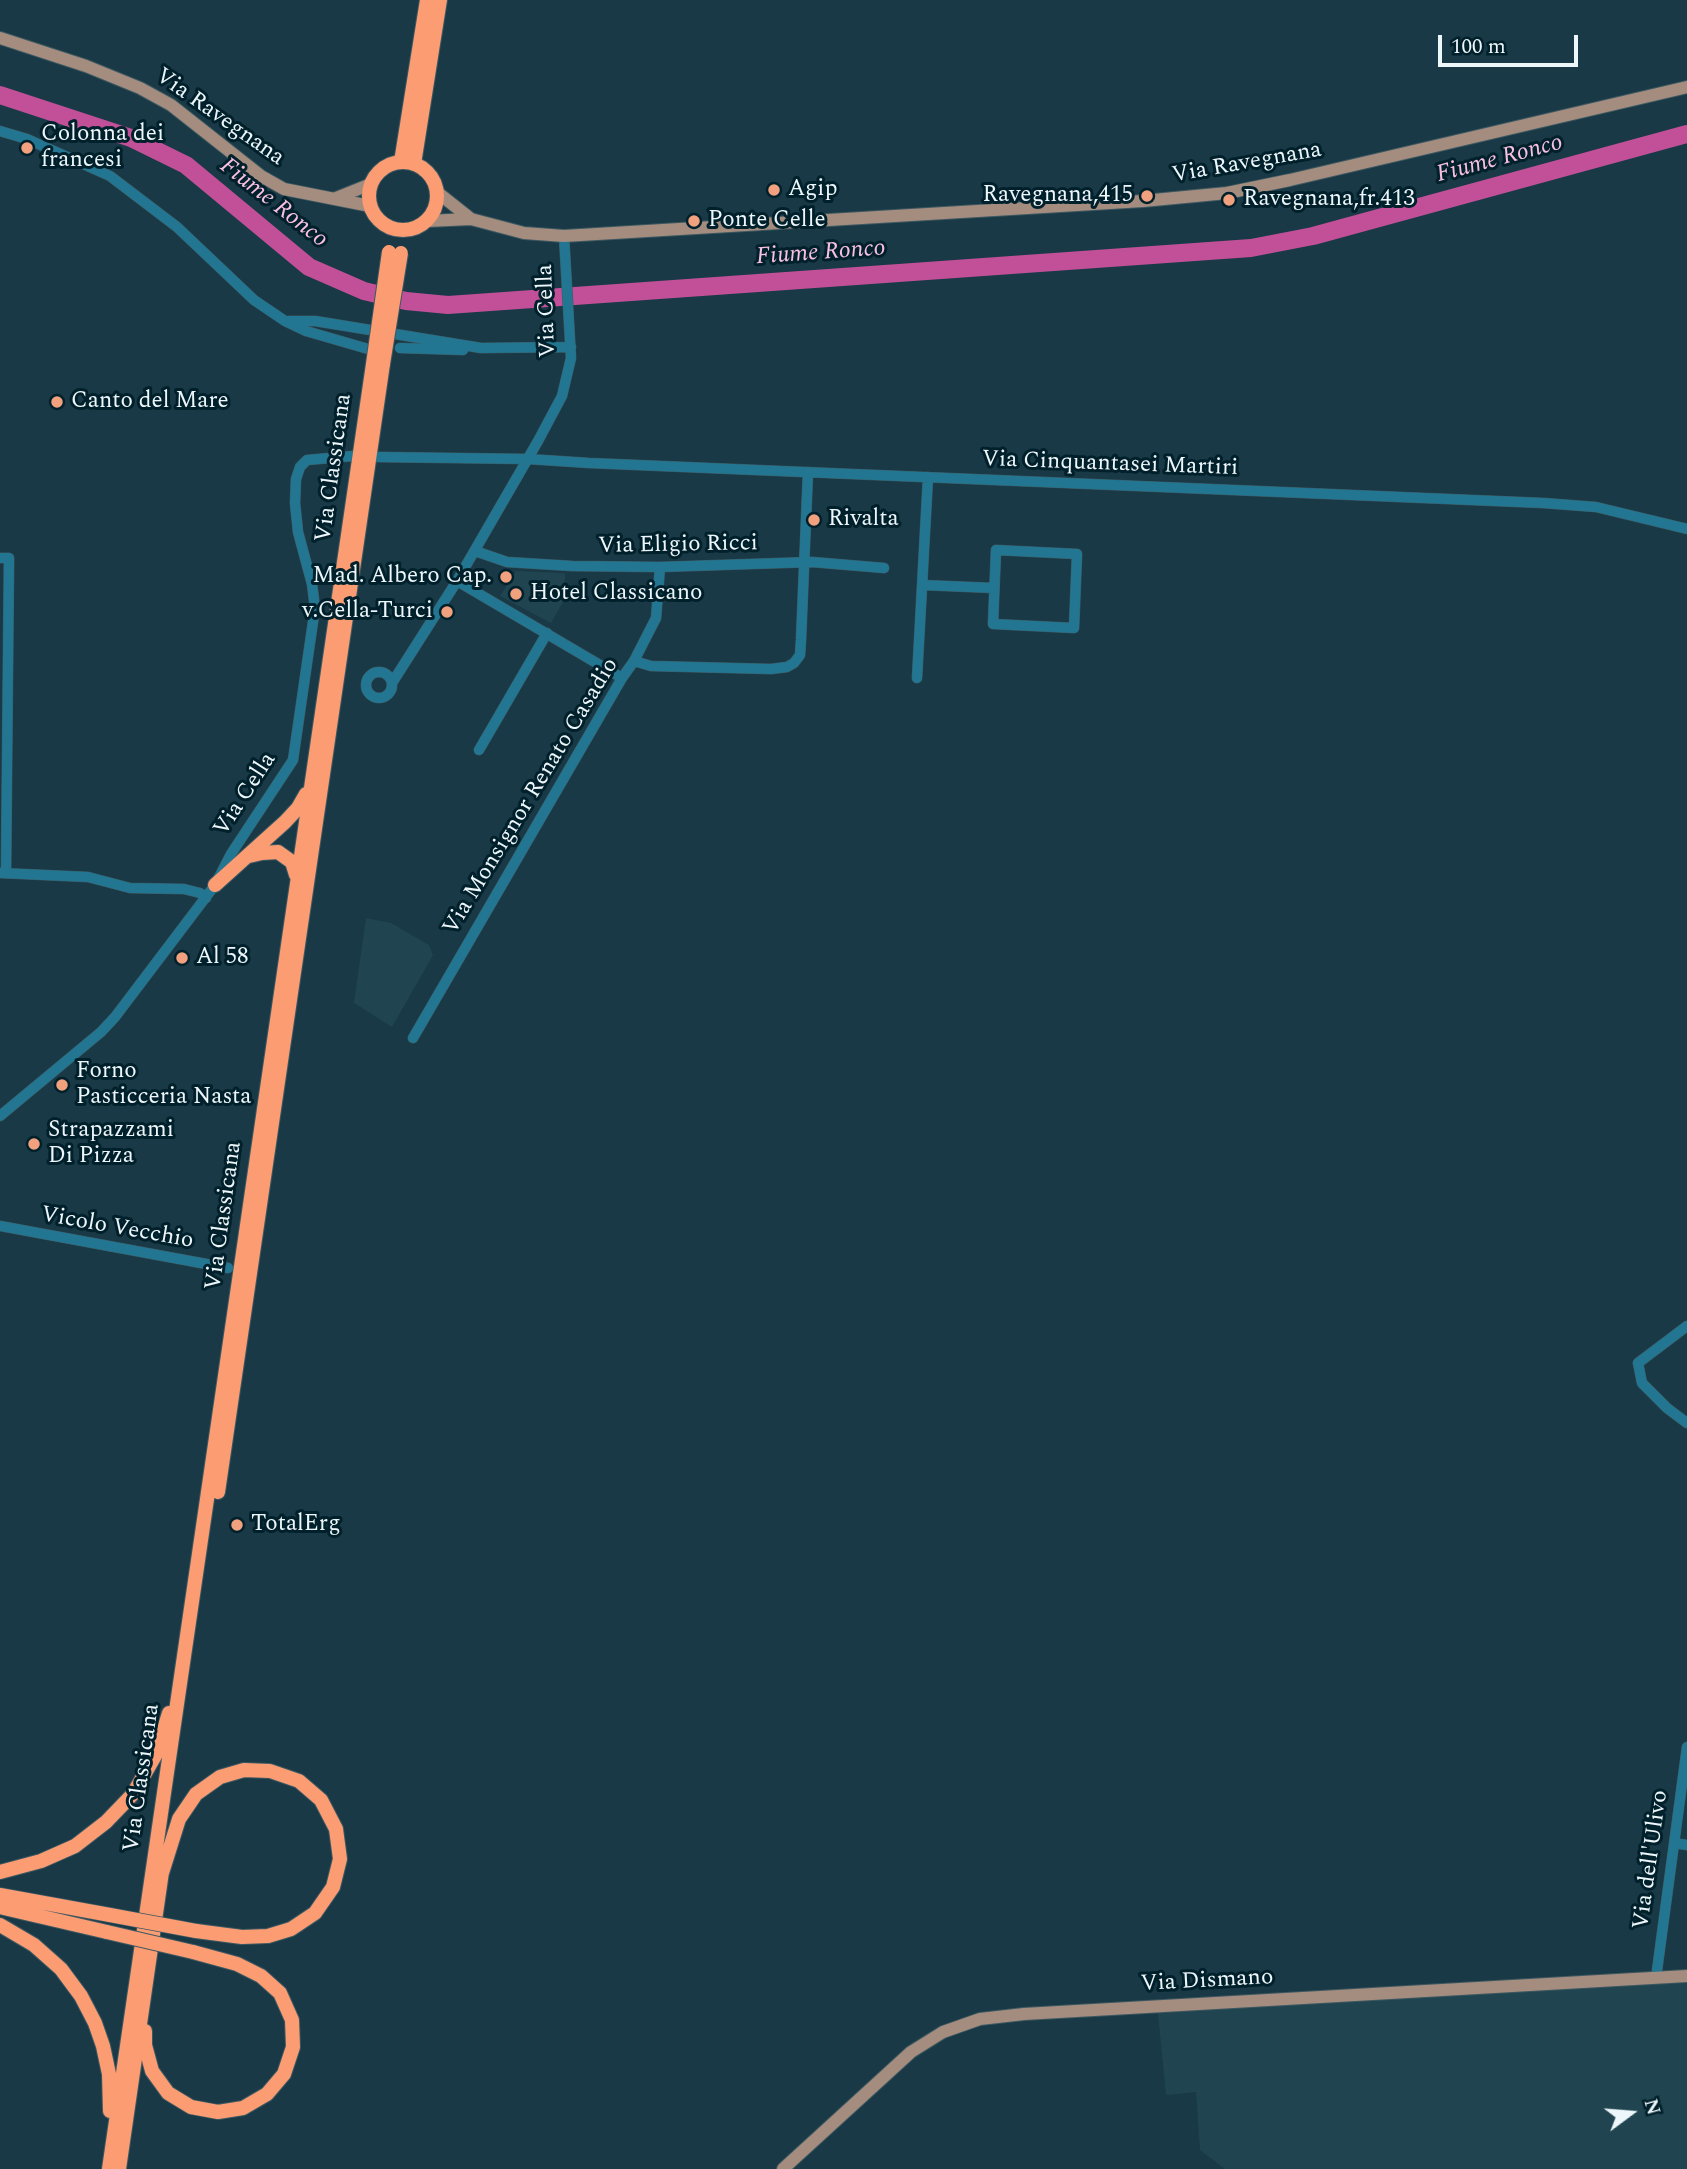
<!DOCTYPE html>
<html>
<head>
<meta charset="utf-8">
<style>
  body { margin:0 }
  #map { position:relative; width:1687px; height:2169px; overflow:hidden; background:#183945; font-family:Spectral,serif }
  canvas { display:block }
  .north { position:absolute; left:1596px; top:2078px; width:70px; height:70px; -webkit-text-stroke:5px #00202b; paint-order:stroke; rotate:74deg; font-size:19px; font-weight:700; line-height:28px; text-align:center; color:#edf6fa }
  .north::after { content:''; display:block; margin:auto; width:24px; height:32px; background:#edf6fa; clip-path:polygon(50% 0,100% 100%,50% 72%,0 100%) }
  .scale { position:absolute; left:1438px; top:35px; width:140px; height:32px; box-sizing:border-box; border:4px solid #edf6fa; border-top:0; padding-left:9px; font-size:21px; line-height:24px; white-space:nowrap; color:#edf6fa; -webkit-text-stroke:5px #00202b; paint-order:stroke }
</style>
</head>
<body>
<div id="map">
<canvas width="1687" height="2169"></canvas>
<div class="north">N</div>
<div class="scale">100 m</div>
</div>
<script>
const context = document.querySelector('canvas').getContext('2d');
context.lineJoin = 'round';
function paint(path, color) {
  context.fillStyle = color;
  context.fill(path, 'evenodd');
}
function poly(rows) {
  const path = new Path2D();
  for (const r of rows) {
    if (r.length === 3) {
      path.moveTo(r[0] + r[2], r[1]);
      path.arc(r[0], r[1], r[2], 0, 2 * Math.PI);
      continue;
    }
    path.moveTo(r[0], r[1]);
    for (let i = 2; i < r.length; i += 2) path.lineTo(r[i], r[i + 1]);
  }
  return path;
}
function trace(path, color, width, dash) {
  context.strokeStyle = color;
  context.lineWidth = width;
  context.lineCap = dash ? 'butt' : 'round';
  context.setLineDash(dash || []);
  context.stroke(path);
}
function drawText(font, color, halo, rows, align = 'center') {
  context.font = font + ' Spectral,serif';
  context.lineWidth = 6;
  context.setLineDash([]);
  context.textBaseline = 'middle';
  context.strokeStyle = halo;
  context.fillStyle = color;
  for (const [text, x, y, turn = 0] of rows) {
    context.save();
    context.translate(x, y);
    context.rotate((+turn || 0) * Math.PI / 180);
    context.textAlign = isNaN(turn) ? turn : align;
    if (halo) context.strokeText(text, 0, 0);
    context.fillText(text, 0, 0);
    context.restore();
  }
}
paint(poly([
  [516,571,565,573,564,600,551,623,500,596],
  [366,918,391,923,429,945,433,955,392,1027,354,1003],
  [1687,1983,1687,2169,1225,2169,1200,2150,1196,2092,1166,2095,1158,2013,1532,1989]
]), '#204551');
trace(poly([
  [0,95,131,138,186,165,309,267,364,291,406,301,448,305,1251,248,1313,236,1687,134]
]), '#c15098', 18);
const minor = poly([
  [0,131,27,139,110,176,177,227,254,300,285,321,306,331,375,351],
  [289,321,315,321,481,348,571,347],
  [400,348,463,350],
  [378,457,528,459,589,463,1543,503,1596,507,1687,529],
  [996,550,1077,554,1074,628,993,624,996,550],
  [475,551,507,562,572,566,660,567,812,562,884,568],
  [0,558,9,558,6,873],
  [457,581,622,678],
  [922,585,994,588],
  [634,661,651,666,771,669,787,667,794,663,800,655,801,640,808,472],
  [379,685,13],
  [917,678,928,477],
  [392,683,457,581,538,441,562,396,571,358,564,236],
  [479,750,547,633],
  [0,873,88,877,130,888,184,889,200,893,206,898],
  [413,1038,622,678,634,661,656,618,660,567],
  [0,1116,101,1032,115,1017,215,885,231,854,293,760,315,608,312,584,298,532,295,503,296,479,300,467,307,460,353,456],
  [0,1226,228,1268],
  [1687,1326,1638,1363,1642,1383,1667,1408,1687,1423],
  [1674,1843,1687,1845],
  [1656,1978,1687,1747]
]);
const major = poly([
  [0,38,86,66,140,88,171,105,261,176,284,189,370,206],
  [437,192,471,219,524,233,564,236,1143,201,1227,193,1290,180,1687,87],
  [336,198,371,184],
  [427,221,471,219],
  [783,2169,911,2052,943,2032,980,2019,1024,2014,1687,1976]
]);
const highway = poly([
  [403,196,34],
  [401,162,427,0],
  [414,164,440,0],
  [249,856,262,853,278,852,292,862,296,875],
  [215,885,285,822,298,808,306,794],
  [218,1492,383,364],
  [0,1872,41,1861,75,1846,106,1822,133,1794,156,1754,169,1713],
  [162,1873,179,1819,196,1794,220,1777,244,1770,270,1771,299,1781,321,1800,336,1829,340,1859,333,1887,315,1913,291,1929,268,1936,242,1937,196,1931],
  [0,1895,110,1915],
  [0,1907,107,1932],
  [0,1925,34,1945,61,1969,81,1996,95,2023,103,2046,109,2074,110,2111],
  [145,2031,145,2045,152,2071,168,2093,191,2107,218,2112,243,2108,267,2094,284,2074,293,2047,292,2020,280,1993,261,1976,237,1964,193,1952],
  [109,2169,373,364],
  [119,2169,162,1872]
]);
trace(minor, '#3e5861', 11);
trace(major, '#3e5861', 14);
trace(highway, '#3e5861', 16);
trace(minor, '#227691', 10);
trace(major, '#a48d7f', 12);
trace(highway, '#fb9c73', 14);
const highwayBridge = poly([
  [373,364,389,252],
  [383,364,401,253],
  [110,1915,196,1931],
  [107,1932,193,1952]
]);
trace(highwayBridge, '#3e5861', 16, []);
trace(highwayBridge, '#fb9c73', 14);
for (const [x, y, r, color] of [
  [27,148,7,"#f2a17e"],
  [774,190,7,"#f2a17e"],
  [1147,196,7,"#f2a17e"],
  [1229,200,7,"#f2a17e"],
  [694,221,7,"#f2a17e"],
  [57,402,7,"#f2a17e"],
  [814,520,7,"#f2a17e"],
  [506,577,7,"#f2a17e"],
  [516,594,7,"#f2a17e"],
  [447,612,7,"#f2a17e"],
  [182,958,7,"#f2a17e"],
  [62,1085,7,"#f2a17e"],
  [34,1144,7,"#f2a17e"],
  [237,1525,7,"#f2a17e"]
]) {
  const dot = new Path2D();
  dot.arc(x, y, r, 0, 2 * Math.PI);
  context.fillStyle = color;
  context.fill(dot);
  trace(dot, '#00202b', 2.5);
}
drawText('23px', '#edf6fa', '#00202b', [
  ["Via Ravegnana",219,118,35],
  ["Via Ravegnana",1247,164,-10],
  ["Via Cella",548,311,-92],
  ["Via Cinquantasei Martiri",1110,465,2],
  ["Via Classicana",335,468,-82],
  ["Via Eligio Ricci",678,546,-1],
  ["Via Cella",246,795,-57],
  ["Via Monsignor Renato Casadio",532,797,-59],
  ["Via Classicana",225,1216,-82],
  ["Vicolo Vecchio",117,1229,10],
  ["Via Classicana",143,1778,-82],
  ["Via dell'Ulivo",1652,1860,-82],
  ["Via Dismano",1207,1982,-3]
]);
drawText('23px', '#edf6fa', '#00202b', [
  ["Colonna dei",41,135],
  ["francesi",41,161],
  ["Agip",788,190],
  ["Ravegnana,415",1133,196,"right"],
  ["Ravegnana,fr.413",1243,200],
  ["Ponte Celle",708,221],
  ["Canto del Mare",71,402],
  ["Rivalta",828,520],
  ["Mad. Albero Cap.",492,577,"right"],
  ["Hotel Classicano",530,594],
  ["v.Cella-Turci",433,612,"right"],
  ["Al 58",196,958],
  ["Forno",76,1072],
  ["Pasticceria Nasta",76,1098],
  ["Strapazzami",48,1131],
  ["Di Pizza",48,1157],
  ["TotalErg",251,1525]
], 'left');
drawText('italic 24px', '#fac0e1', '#00202b', [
  ["Fiume Ronco",1500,160,-15],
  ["Fiume Ronco",273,204,38],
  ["Fiume Ronco",821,254,-4]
]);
</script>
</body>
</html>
